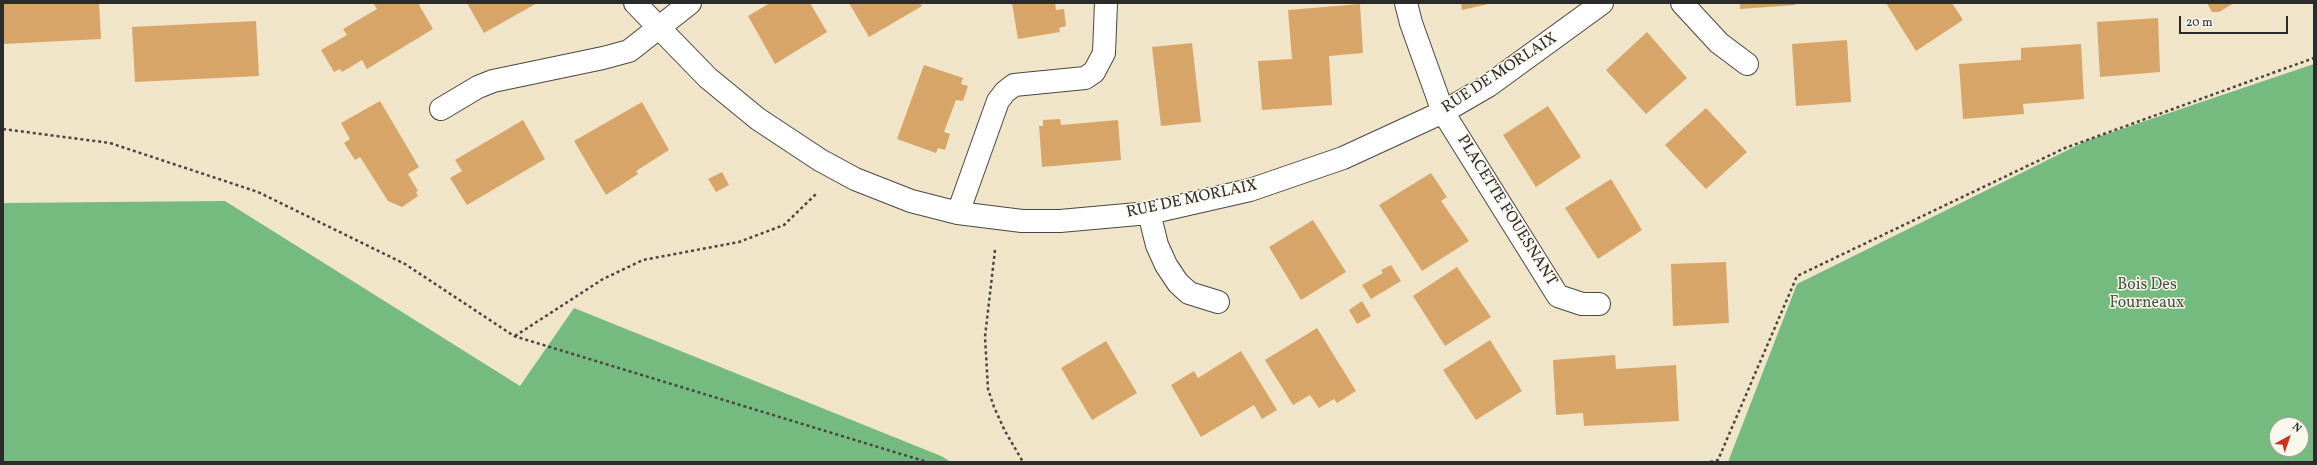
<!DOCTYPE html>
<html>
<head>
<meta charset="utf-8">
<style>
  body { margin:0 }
  #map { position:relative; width:2317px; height:465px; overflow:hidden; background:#f0e5c8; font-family:Vollkorn,serif }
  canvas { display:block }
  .frame { position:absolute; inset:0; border:4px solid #2b2b2b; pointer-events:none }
  .north { position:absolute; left:2269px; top:417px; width:40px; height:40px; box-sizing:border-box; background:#fbf7ec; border:1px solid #a8a59f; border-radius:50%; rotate:40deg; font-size:11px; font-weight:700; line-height:16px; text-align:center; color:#2b2b2b }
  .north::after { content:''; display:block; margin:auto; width:14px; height:18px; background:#c8321e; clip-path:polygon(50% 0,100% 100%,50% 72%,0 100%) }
  .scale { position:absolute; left:2179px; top:16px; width:109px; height:18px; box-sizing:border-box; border:2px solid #2b2b2b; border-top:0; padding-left:5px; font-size:12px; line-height:14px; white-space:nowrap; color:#2b2b2b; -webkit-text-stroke:3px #fbf7ec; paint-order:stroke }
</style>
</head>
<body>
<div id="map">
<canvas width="2317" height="465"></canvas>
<div class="frame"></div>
<div class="north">N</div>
<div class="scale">20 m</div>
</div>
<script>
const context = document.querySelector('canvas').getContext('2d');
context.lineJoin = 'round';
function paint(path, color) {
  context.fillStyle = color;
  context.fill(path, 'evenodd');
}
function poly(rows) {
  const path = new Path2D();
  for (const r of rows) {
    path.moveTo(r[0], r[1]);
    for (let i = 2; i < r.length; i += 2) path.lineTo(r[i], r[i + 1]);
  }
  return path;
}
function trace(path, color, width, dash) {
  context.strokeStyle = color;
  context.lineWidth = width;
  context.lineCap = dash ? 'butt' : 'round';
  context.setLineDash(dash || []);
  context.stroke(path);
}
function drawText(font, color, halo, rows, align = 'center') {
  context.font = font + ' Vollkorn,serif';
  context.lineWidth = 3;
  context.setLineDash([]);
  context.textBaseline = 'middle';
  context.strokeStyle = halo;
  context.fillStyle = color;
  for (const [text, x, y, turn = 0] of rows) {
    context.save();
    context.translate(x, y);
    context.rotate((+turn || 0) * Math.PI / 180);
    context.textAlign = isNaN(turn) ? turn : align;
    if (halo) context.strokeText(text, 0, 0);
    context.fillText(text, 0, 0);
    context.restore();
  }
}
paint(poly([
  [2314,64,2314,462,1728,462,1797,284,2086,141],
  [2277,425,2301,425,2301,449,2277,449],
  [225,201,520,386,574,308,941,456,951,462,3,462,3,203]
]), '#75ba7e');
paint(poly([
  [3,3,99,3,101,39,3,44],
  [373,3,418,3,433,29,367,69,362,60,342,72,340,69,334,72,321,50,347,35,343,29,377,9],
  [467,3,537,3,484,33],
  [770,3,810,3,827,32,775,64,748,16],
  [849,3,920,3,922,6,869,37],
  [1012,3,1055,3,1056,10,1064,9,1066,26,1059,28,1060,32,1018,39],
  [1461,3,1488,3,1488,4,1462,10],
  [1740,3,1795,3,1795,5,1740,9],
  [1886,3,1952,3,1963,20,1916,51],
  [2207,3,2234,3,2219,12,2212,12],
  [1360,4,1363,53,1329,56,1332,105,1262,110,1258,61,1292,59,1288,10],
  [2158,18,2160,72,2100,77,2097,22],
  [256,21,259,76,135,82,132,27],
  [1647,32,1687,78,1646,114,1606,70],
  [1847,40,1851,102,1796,106,1792,44],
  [1192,43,1201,122,1161,126,1152,47],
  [2081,44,2084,99,2023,104,2024,114,1963,119,1959,64,2021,60,2021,48],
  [924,65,963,78,961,84,968,86,963,101,956,100,944,132,950,134,945,150,938,148,936,153,897,139],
  [380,101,419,167,408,174,418,191,416,192,418,196,402,207,388,201,360,157,355,160,344,143,350,139,341,123],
  [642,102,669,150,636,171,638,174,606,195,574,141],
  [1548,106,1581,157,1536,187,1503,135],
  [1706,108,1747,152,1706,189,1665,145],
  [1060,119,1061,125,1118,120,1121,160,1042,167,1039,126,1043,126,1043,120],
  [523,120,545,159,467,205,450,178,462,171,455,160],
  [722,172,729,185,716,192,708,179],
  [1431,173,1447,197,1441,201,1469,241,1422,271,1379,205],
  [1611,179,1642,230,1598,259,1565,208],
  [1313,220,1346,272,1301,300,1269,247],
  [1726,262,1729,323,1673,326,1671,264],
  [1391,265,1401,281,1371,299,1362,285,1383,273,1381,270],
  [1457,267,1491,317,1445,346,1413,296],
  [1362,301,1371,316,1357,324,1349,310],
  [1317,328,1356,391,1337,403,1334,399,1319,408,1310,395,1293,405,1265,360],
  [1490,340,1522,391,1476,420,1443,370],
  [1106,341,1137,393,1092,420,1061,368],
  [1241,351,1277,410,1262,419,1254,405,1201,437,1171,385,1194,371,1198,378],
  [1615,355,1616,369,1676,365,1679,421,1584,426,1583,413,1556,415,1553,360]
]), '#d8a568');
const street = poly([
  [635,3,708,78,758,119,820,160,855,179,911,201,958,213,1022,221,1060,221,1149,213,1250,190,1343,158,1443,112,1488,86,1602,3],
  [1406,3,1411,23,1443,112,1558,296,1582,304,1599,304],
  [1682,3,1719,43,1747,64],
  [441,109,478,87,493,81,603,58,629,51,690,3],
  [958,213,998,101,1005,92,1014,85,1085,78,1094,72,1104,53,1106,3],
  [1149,213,1157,245,1166,265,1178,283,1189,293,1218,302]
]);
trace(street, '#494743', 24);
trace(poly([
  [3,129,110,143,258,192,405,264,514,336,927,462],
  [995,250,985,337,988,389,994,407,1005,431,1023,462],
  [515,336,603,279,643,260,739,242,784,225,817,193],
  [1710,462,1718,460,1797,276,2065,148,2314,58]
]), '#494743', 2.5, [3, 3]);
trace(street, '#fff', 22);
drawText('16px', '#2b2b2b', '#fbf7ec', [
  ["RUE DE MORLAIX",1500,74,-33],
  ["RUE DE MORLAIX",1192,200,-12],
  ["PLACETTE FOUESNANT",1506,211,58]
]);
drawText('16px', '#455746', '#fbf7ec', [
  ["Bois Des",2147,286],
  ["Fourneaux",2147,304]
]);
</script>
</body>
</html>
